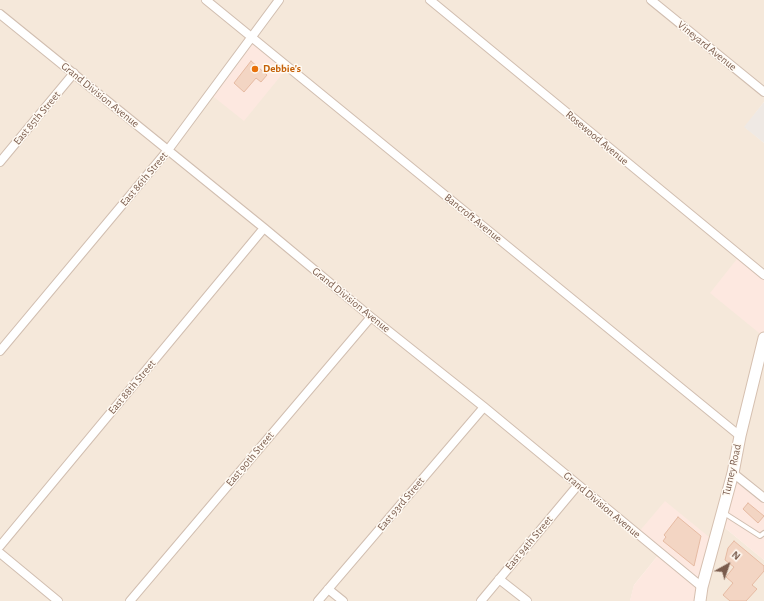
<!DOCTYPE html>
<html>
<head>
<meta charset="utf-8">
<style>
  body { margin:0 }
  #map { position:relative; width:764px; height:601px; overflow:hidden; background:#fdf6ec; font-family:"Alegreya Sans",sans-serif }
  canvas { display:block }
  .north { position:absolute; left:708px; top:545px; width:40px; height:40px; -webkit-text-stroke:3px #fffaf3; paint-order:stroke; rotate:40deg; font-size:11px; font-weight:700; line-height:16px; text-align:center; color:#7a5c4d }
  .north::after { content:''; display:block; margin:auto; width:14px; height:18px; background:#7a5c4d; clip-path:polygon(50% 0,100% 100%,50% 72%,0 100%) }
</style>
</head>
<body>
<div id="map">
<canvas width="764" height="601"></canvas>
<div class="north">N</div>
</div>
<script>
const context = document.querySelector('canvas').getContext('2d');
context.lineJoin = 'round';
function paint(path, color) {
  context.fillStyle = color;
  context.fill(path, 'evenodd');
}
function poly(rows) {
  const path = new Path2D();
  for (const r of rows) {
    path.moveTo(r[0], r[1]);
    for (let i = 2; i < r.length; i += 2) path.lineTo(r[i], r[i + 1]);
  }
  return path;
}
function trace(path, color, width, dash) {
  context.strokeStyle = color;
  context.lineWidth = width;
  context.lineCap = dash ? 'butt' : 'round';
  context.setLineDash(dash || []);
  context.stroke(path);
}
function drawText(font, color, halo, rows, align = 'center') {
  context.font = font + ' "Alegreya Sans",sans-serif';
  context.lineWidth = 3;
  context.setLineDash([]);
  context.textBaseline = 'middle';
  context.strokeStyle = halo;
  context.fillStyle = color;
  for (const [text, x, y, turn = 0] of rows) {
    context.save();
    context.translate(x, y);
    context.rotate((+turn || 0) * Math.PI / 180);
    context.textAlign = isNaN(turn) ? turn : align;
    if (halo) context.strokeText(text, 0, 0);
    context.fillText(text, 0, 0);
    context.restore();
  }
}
paint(poly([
  [0,0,764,0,764,102,745,127,764,143,764,498,719,523,764,560,764,601,700,601,660,553,634,585,630,601,0,601]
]), '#f5e8da');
paint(poly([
  [252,37,288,67,244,121,210,94],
  [740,255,764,275,764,337,710,293],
  [733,473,764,498,764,560,719,523],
  [665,501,714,541,700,601,630,601,634,585,660,553,637,534]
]), '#fde8e0');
paint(poly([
  [764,102,764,143,744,127]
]), '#efe9e4');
const building = poly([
  [251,61,267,75,261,82,256,78,244,92,234,83,251,61],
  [748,503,764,516,758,523,743,509,748,503],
  [678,517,701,536,694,566,663,541,666,537,664,535,678,517],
  [734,541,764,566,764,571,752,585,757,589,746,601,730,601,723,595,733,583,726,577,734,567,725,560,728,548,734,541]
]);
paint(building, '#f3d5c3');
trace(building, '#e6bba3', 1);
const lane = poly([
  [724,513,760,536,764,533]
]);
const street = poly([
  [206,0,740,436],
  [430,0,764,275],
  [651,0,764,92],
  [0,14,264,228,371,317,484,407,702,587],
  [0,162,74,73],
  [0,351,168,150,279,0],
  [733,473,764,498],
  [0,546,264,228],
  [0,553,58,601],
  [499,579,527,601],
  [328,589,343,601],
  [130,601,371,317],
  [318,601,484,407],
  [481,601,578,485]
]);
const secondary = poly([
  [700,601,702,587,733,473,740,436,764,338]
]);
trace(lane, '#d1beb0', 6);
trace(street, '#d1beb0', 10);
trace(secondary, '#d6c0b0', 13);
trace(lane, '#fff', 4);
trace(street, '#fff', 8);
trace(secondary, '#fff', 11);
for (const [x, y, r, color] of [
  [255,69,4,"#e8710a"]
]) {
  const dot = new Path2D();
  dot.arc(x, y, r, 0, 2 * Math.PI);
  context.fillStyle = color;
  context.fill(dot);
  trace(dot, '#fffaf3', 1.5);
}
drawText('11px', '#7a5c4d', '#fffaf3', [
  ["Vineyard Avenue",707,46,39],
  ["Grand Division Avenue",100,95,39],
  ["East 85th Street",37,118,-50],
  ["Rosewood Avenue",597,138,40],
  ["East 86th Street",144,179,-50],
  ["Bancroft Avenue",473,218,39],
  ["Grand Division Avenue",351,300,39],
  ["East 88th Street",132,387,-50],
  ["East 90th Street",250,459,-50],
  ["Turney Road",732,470,-77],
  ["East 93rd Street",401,504,-50],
  ["Grand Division Avenue",602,505,40],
  ["East 94th Street",529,543,-50]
]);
drawText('bold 11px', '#c56008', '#fffaf3', [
  ["Debbie's",263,69]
], 'left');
</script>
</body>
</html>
